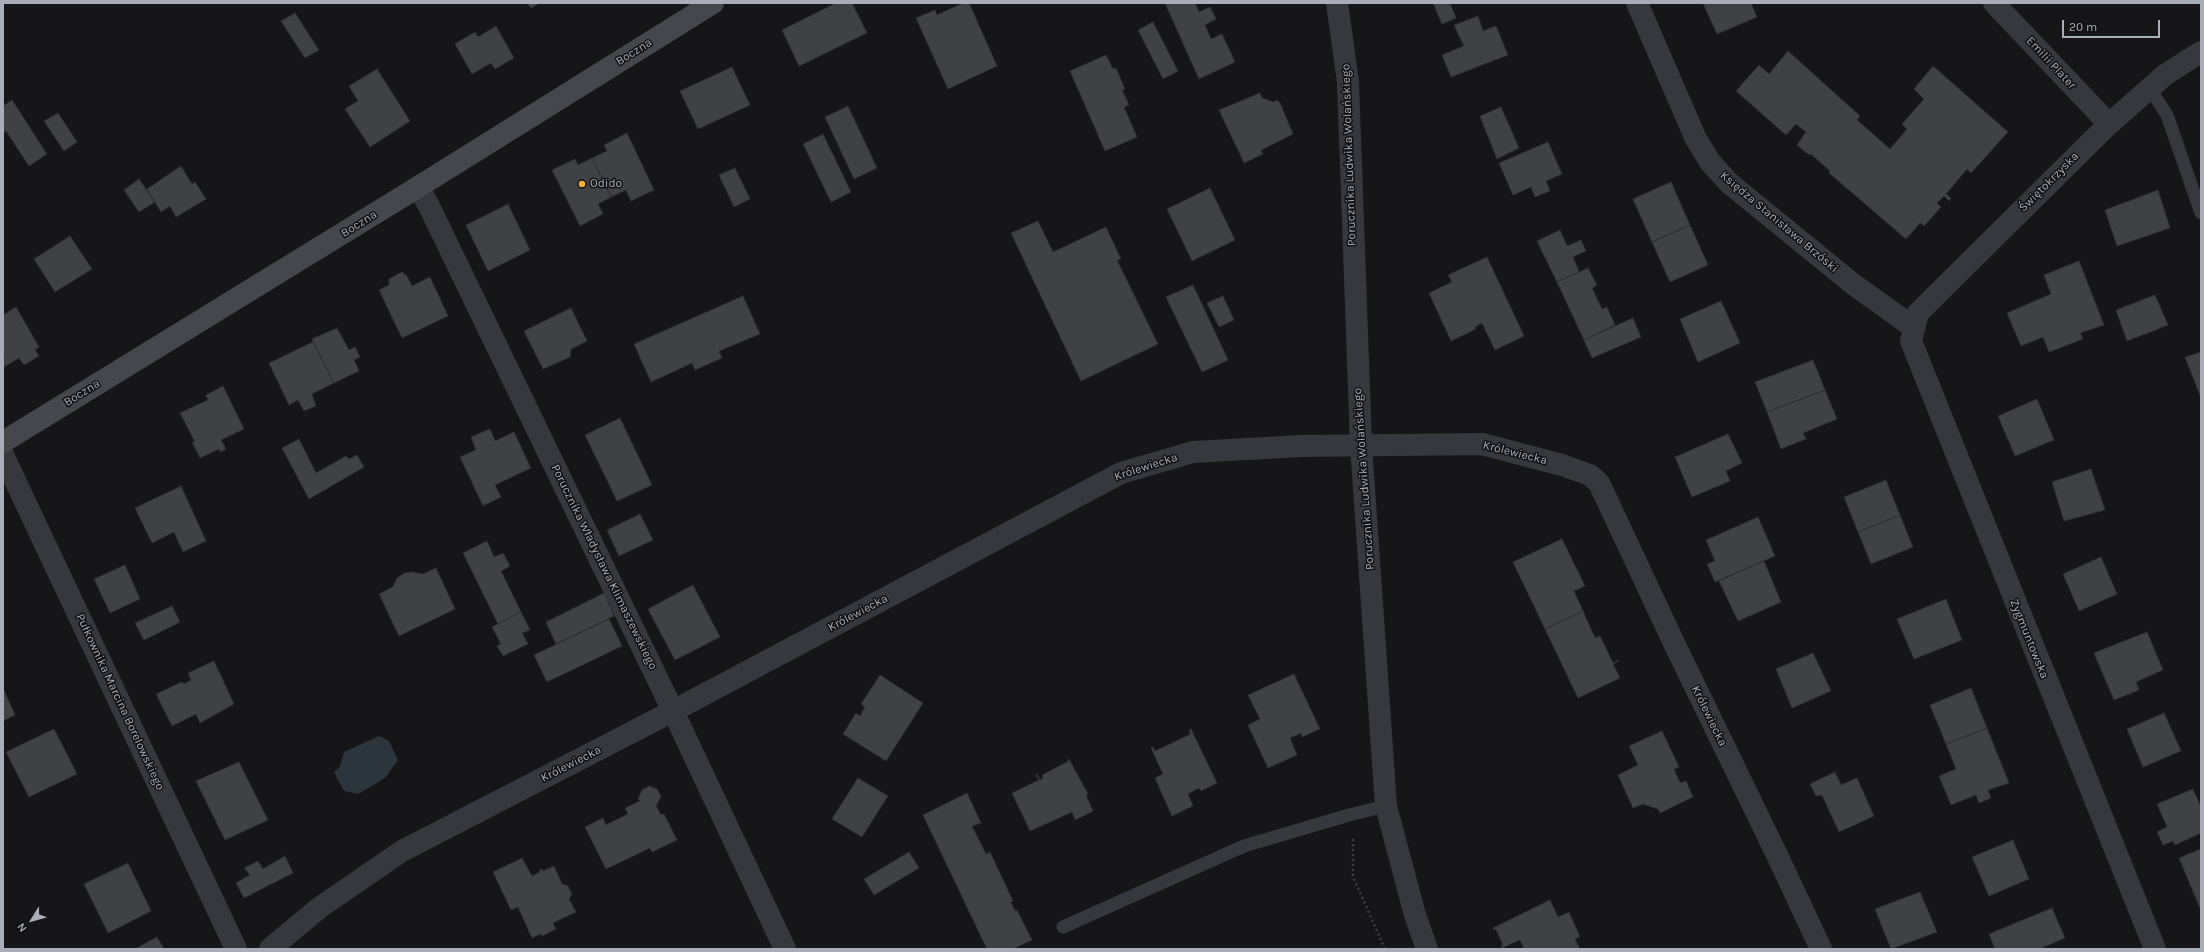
<!DOCTYPE html>
<html>
<head>
<meta charset="utf-8">
<style>
  body { margin:0 }
  #map { position:relative; width:2204px; height:952px; overflow:hidden; background:#161618; font-family:Karla,sans-serif }
  canvas { display:block }
  .frame { position:absolute; inset:0; border:4px solid #a8adb8; pointer-events:none }
  .north { position:absolute; left:12px; top:900px; width:40px; height:40px; -webkit-text-stroke:3px #111113; paint-order:stroke; rotate:233deg; font-size:11px; font-weight:700; line-height:16px; text-align:center; color:#a8adb8 }
  .north::after { content:''; display:block; margin:auto; width:14px; height:18px; background:#a8adb8; clip-path:polygon(50% 0,100% 100%,50% 72%,0 100%) }
  .scale { position:absolute; left:2062px; top:20px; width:98px; height:18px; box-sizing:border-box; border:2px solid #a8adb8; border-top:0; padding-left:5px; font-size:12px; line-height:14px; white-space:nowrap; color:#a8adb8; -webkit-text-stroke:3px #111113; paint-order:stroke }
</style>
</head>
<body>
<div id="map">
<canvas width="2204" height="952"></canvas>
<div class="frame"></div>
<div class="north">N</div>
<div class="scale">20 m</div>
</div>
<script>
const context = document.querySelector('canvas').getContext('2d');
context.lineJoin = 'round';
function paint(path, color) {
  context.fillStyle = color;
  context.fill(path, 'evenodd');
}
function poly(rows) {
  const path = new Path2D();
  for (const r of rows) {
    path.moveTo(r[0], r[1]);
    for (let i = 2; i < r.length; i += 2) path.lineTo(r[i], r[i + 1]);
  }
  return path;
}
function trace(path, color, width, dash) {
  context.strokeStyle = color;
  context.lineWidth = width;
  context.lineCap = dash ? 'butt' : 'round';
  context.setLineDash(dash || []);
  context.stroke(path);
}
function drawText(font, color, halo, rows, align = 'center') {
  context.font = font + ' Karla,sans-serif';
  context.lineWidth = 3;
  context.setLineDash([]);
  context.textBaseline = 'middle';
  context.strokeStyle = halo;
  context.fillStyle = color;
  for (const [text, x, y, turn = 0] of rows) {
    context.save();
    context.translate(x, y);
    context.rotate((+turn || 0) * Math.PI / 180);
    context.textAlign = isNaN(turn) ? turn : align;
    if (halo) context.strokeText(text, 0, 0);
    context.fillText(text, 0, 0);
    context.restore();
  }
}
paint(poly([
  [379,736,389,741,398,760,385,778,358,794,344,791,334,772,340,767,344,752]
]), '#2c353c');
const building = poly([
  [527,3,540,3,531,8,527,3],
  [836,3,852,3,867,33,799,66,782,30,836,3],
  [963,3,969,3,997,66,948,89,916,18,935,10,937,15,963,3],
  [1165,3,1195,3,1199,12,1210,7,1216,19,1205,25,1211,39,1222,34,1235,62,1199,79,1165,3],
  [1433,3,1450,3,1456,18,1442,24,1433,3],
  [1703,3,1751,3,1757,17,1717,34,1703,3],
  [295,13,319,50,305,58,281,21,295,13],
  [1478,16,1483,31,1496,26,1508,55,1451,77,1442,55,1464,46,1454,25,1478,16],
  [1153,22,1178,71,1163,79,1138,30,1153,22],
  [496,26,514,58,495,69,491,63,472,74,455,44,475,32,478,37,496,26],
  [1788,51,1860,116,1857,120,1890,149,1907,129,1902,124,1924,99,1914,89,1933,66,2008,132,1971,173,1967,169,1946,194,1951,198,1949,201,1944,196,1937,203,1941,207,1924,226,1920,223,1906,239,1829,173,1830,171,1811,154,1809,155,1797,145,1806,132,1796,124,1786,135,1736,91,1759,65,1769,74,1788,51],
  [1106,55,1113,69,1116,68,1125,89,1122,90,1129,105,1124,107,1137,137,1105,151,1070,71,1106,55],
  [732,67,750,105,698,129,680,91,732,67],
  [377,69,410,121,370,147,345,109,358,101,349,86,377,69],
  [1260,93,1262,98,1273,102,1277,100,1280,103,1293,134,1261,150,1263,154,1244,163,1219,110,1260,93],
  [12,100,47,154,29,166,6,131,3,133,3,106,12,100],
  [848,106,877,168,854,179,825,117,848,106],
  [1501,107,1519,148,1497,159,1480,116,1501,107],
  [58,113,77,142,64,151,44,121,58,113],
  [627,133,654,190,631,201,626,190,611,197,592,158,607,151,604,145,627,133],
  [823,134,851,192,831,202,803,144,823,134],
  [1548,142,1562,174,1546,181,1550,191,1535,197,1531,187,1513,195,1499,163,1548,142],
  [592,158,611,197,598,204,603,214,580,226,552,170,575,159,578,165,592,158],
  [181,166,192,184,195,182,206,199,176,217,170,206,161,212,147,189,181,166],
  [735,168,750,199,734,207,719,175,735,168],
  [139,179,155,202,139,212,124,190,139,179],
  [1671,182,1690,225,1652,242,1633,199,1671,182],
  [1210,188,1235,240,1192,261,1167,209,1210,188],
  [2158,190,2170,228,2117,246,2105,210,2158,190],
  [508,204,530,250,488,271,466,225,508,204],
  [1038,221,1053,252,1106,227,1121,259,1117,260,1158,344,1081,381,1011,233,1038,221],
  [1690,225,1708,265,1670,282,1652,242,1690,225],
  [1560,230,1567,246,1581,240,1586,251,1573,257,1579,272,1557,282,1537,241,1560,230],
  [70,236,92,269,55,292,34,259,70,236],
  [1487,257,1524,336,1495,350,1482,323,1475,327,1476,329,1451,341,1429,293,1452,282,1448,275,1487,257],
  [2079,261,2104,325,2080,333,2083,339,2049,352,2043,337,2021,346,2007,313,2051,294,2044,275,2079,261],
  [1588,268,1597,285,1592,288,1602,309,1607,307,1615,325,1584,340,1557,282,1588,268],
  [402,272,407,276,412,286,430,277,448,316,402,338,379,290,389,285,389,279,402,272],
  [1193,285,1228,360,1202,372,1166,297,1193,285],
  [2155,295,2168,325,2127,341,2116,310,2155,295],
  [743,296,760,334,719,351,722,358,695,370,692,363,651,382,634,344,743,296],
  [1223,296,1234,320,1219,327,1207,303,1223,296],
  [1721,301,1740,343,1698,362,1680,319,1721,301],
  [16,307,39,347,35,350,39,356,24,365,19,358,4,367,3,315,16,307],
  [571,308,587,341,571,349,570,357,543,369,524,331,571,308],
  [1633,318,1641,337,1592,358,1584,340,1633,318],
  [337,328,349,350,355,347,360,357,354,360,359,371,334,383,312,339,337,328],
  [313,342,334,383,312,394,316,406,304,411,298,400,289,405,269,363,313,342],
  [2201,352,2201,398,2185,357,2201,352],
  [1813,360,1825,390,1767,412,1755,382,1813,360],
  [223,386,244,429,221,440,226,449,220,452,219,449,200,458,192,442,195,442,180,413,208,400,206,395,223,386],
  [1825,390,1837,419,1803,433,1806,439,1781,449,1767,412,1825,390],
  [2037,399,2054,440,2015,456,1998,416,2037,399],
  [620,418,652,485,617,501,585,435,620,418],
  [490,429,495,441,514,432,531,468,495,485,501,497,483,506,460,457,476,450,471,437,490,429],
  [1728,434,1742,463,1726,471,1730,481,1692,497,1675,457,1728,434],
  [299,439,316,473,346,456,349,459,357,455,364,467,309,499,282,448,299,439],
  [2091,469,2105,510,2064,521,2052,482,2091,469],
  [1886,480,1900,515,1858,532,1844,497,1886,480],
  [181,486,206,541,183,552,174,532,152,543,135,508,181,486],
  [640,514,653,540,619,556,607,530,640,514],
  [1900,515,1913,547,1871,564,1858,532,1900,515],
  [1758,517,1775,556,1715,582,1707,564,1715,561,1706,540,1758,517],
  [1562,539,1585,586,1574,591,1583,611,1545,629,1513,562,1562,539],
  [487,541,494,557,503,553,510,566,501,571,521,612,498,624,463,553,487,541],
  [2101,557,2117,594,2079,611,2063,574,2101,557],
  [1764,561,1781,602,1738,621,1719,581,1764,561],
  [125,565,140,599,110,613,94,579,125,565],
  [436,568,455,609,399,636,379,594,393,587,397,578,405,573,412,572,423,574,436,568],
  [693,585,720,637,675,660,648,609,693,585],
  [604,593,614,616,556,644,546,622,604,593],
  [1946,599,1962,640,1914,659,1897,619,1946,599],
  [172,606,180,622,144,640,135,623,172,606],
  [1583,611,1595,638,1600,636,1613,663,1618,660,1619,661,1613,664,1620,678,1578,698,1545,629,1583,611],
  [521,612,530,630,522,633,528,644,503,656,497,646,501,644,492,627,521,612],
  [609,619,622,646,547,682,534,655,609,619],
  [2147,632,2163,670,2136,682,2139,690,2114,700,2094,653,2147,632],
  [1813,653,1831,691,1792,708,1776,669,1813,653],
  [214,661,234,704,200,723,196,714,172,726,156,694,182,682,184,684,191,680,188,673,214,661],
  [1294,674,1320,729,1302,737,1301,733,1290,738,1297,755,1268,768,1248,725,1260,719,1248,695,1294,674],
  [880,675,923,703,886,761,843,734,856,713,860,716,865,707,861,704,880,675],
  [3,688,15,715,3,721,3,688],
  [1971,688,1987,728,1946,744,1930,705,1971,688],
  [2164,713,2181,751,2143,767,2127,729,2164,713],
  [1987,728,2009,783,1988,790,1991,798,1979,803,1976,795,1951,805,1939,776,1956,769,1946,744,1987,728],
  [54,729,77,774,29,797,6,752,54,729],
  [1191,729,1217,783,1201,791,1199,788,1188,794,1193,806,1172,816,1155,778,1163,774,1151,748,1153,747,1155,751,1191,734,1189,730,1191,729],
  [1662,731,1679,767,1674,769,1680,783,1686,781,1693,797,1660,813,1658,809,1643,804,1633,808,1618,775,1638,765,1629,746,1662,731],
  [1069,759,1088,794,1086,795,1093,811,1075,820,1072,812,1030,831,1012,793,1039,780,1036,775,1037,774,1040,780,1043,778,1042,775,1067,762,1069,759],
  [239,762,268,820,225,840,196,781,239,762],
  [1835,772,1841,785,1857,778,1874,816,1839,832,1822,795,1816,796,1810,784,1835,772],
  [858,778,888,796,862,837,832,819,858,778],
  [649,786,657,789,661,797,656,806,661,815,664,814,677,840,652,852,650,848,606,869,585,827,603,818,606,825,628,814,625,808,640,801,638,799,642,790,649,786],
  [2193,789,2201,807,2201,833,2175,845,2173,841,2163,845,2157,832,2167,827,2157,804,2193,789],
  [967,793,981,823,972,826,986,854,990,852,1013,901,1011,902,1015,911,1017,910,1032,940,1013,949,987,949,923,815,967,793],
  [2013,840,2029,879,1989,896,1972,857,2013,840],
  [2201,849,2201,907,2200,908,2179,858,2201,849],
  [909,852,919,868,874,895,864,879,909,852],
  [285,856,293,873,244,898,236,883,250,875,244,868,258,861,263,869,285,856],
  [522,858,532,876,540,872,539,870,542,869,543,871,554,866,562,884,568,886,572,894,569,899,576,912,553,923,556,929,542,936,541,934,532,938,518,907,511,910,493,872,522,858],
  [128,863,151,911,108,933,84,884,128,863],
  [1920,892,1937,932,1891,949,1875,909,1920,892],
  [1550,900,1558,917,1569,912,1580,937,1575,939,1580,949,1524,949,1520,940,1502,948,1501,946,1503,945,1496,929,1494,930,1493,928,1550,900],
  [2052,908,2065,938,2039,949,1995,949,1989,934,2052,908],
  [157,937,164,949,135,949,157,937]
]);
paint(building, '#404145');
trace(building, '#303034', 1);
trace(poly([
  [1353,839,1353,877,1385,949]
]), '#3d3f44', 2.5, [2, 3]);
trace(poly([
  [2150,89,2167,115,2201,213],
  [1063,927,1244,846,1349,815,1386,806]
]), '#37383d', 13);
trace(poly([
  [1337,3,1348,82,1361,445,1386,806,1415,915,1427,949],
  [1637,3,1696,139,1710,162,1729,183,1853,284,1913,327],
  [1994,3,2109,124],
  [418,187,429,206,673,711,785,949],
  [3,455,236,949],
  [270,949,319,908,402,851,673,711,1121,473,1193,452,1301,446,1482,444,1562,465,1590,475,1599,483,1673,641,1778,857,1821,949],
  [2155,949,1911,341,1918,313,1935,296,2109,124,2166,74,2201,52]
]), '#37383d', 22);
trace(poly([
  [3,442,418,187,713,3]
]), '#45474d', 22);
for (const [x, y, r, color] of [
  [582,184,4,"#f2b134"]
]) {
  const dot = new Path2D();
  dot.arc(x, y, r, 0, 2 * Math.PI);
  context.fillStyle = color;
  context.fill(dot);
  trace(dot, '#111113', 1.5);
}
drawText('12px', '#a8adb8', '#111113', [
  ["Boczna",634,52,-32],
  ["Emilii Plater",2051,63,47],
  ["Porucznika Ludwika Wolańskiego",1349,155,-92],
  ["Świętokrzyska",2049,182,-45],
  ["Księdza Stanisława Brzóski",1779,222,40],
  ["Boczna",359,224,-32],
  ["Boczna",82,393,-32],
  ["Królewiecka",1515,453,14],
  ["Królewiecka",1146,467,-18],
  ["Porucznika Ludwika Wolańskiego",1364,479,-94],
  ["Porucznika Władysława Klimaszewskiego",604,567,64],
  ["Królewiecka",858,613,-28],
  ["Zygmuntowska",2029,639,68],
  ["Pułkownika Marcina Borelowskiego",120,702,65],
  ["Królewiecka",1709,716,64],
  ["Królewiecka",571,764,-27]
]);
drawText('12px', '#a8adb8', '#111113', [
  ["Odido",590,184]
], 'left');
</script>
</body>
</html>
